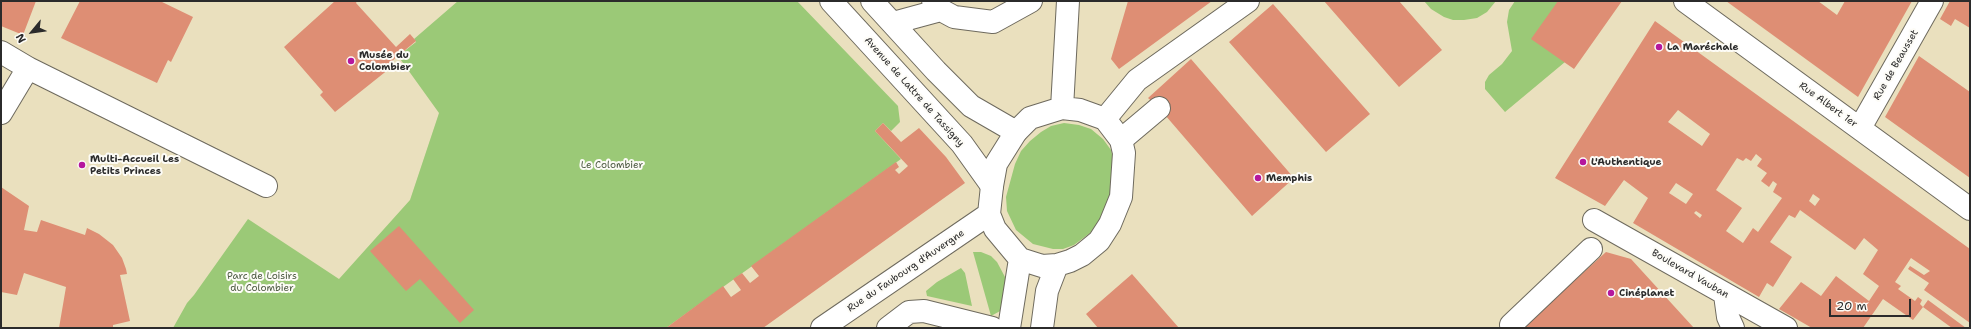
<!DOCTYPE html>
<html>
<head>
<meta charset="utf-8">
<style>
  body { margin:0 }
  #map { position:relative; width:1971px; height:329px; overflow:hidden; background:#eae0be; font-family:"Shantell Sans",sans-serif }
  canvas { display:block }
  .frame { position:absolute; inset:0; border:2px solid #2b2b2b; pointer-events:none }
  .north { position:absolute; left:12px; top:12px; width:40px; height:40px; -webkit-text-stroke:3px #fdfcf7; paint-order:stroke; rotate:241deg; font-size:11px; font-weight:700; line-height:16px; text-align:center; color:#2b2b2b }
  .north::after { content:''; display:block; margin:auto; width:14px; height:18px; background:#2b2b2b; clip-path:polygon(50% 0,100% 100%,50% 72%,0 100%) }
  .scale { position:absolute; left:1829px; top:299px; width:82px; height:18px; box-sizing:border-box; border:2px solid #2b2b2b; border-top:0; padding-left:5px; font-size:12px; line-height:14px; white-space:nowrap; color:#2b2b2b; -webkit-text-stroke:3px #fdfcf7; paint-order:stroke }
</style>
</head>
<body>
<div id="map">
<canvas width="1971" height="329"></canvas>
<div class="frame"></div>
<div class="north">N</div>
<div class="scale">20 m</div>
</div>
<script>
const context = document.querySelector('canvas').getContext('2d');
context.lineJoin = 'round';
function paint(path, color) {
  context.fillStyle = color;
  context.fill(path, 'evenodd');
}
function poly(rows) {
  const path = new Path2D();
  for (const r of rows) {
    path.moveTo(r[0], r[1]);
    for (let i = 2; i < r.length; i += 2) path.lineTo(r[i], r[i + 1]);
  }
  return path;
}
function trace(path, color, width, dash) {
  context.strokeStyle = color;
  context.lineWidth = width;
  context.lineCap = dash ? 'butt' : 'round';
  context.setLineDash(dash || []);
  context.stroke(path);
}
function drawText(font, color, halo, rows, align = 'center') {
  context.font = font + ' "Shantell Sans",sans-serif';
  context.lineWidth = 4;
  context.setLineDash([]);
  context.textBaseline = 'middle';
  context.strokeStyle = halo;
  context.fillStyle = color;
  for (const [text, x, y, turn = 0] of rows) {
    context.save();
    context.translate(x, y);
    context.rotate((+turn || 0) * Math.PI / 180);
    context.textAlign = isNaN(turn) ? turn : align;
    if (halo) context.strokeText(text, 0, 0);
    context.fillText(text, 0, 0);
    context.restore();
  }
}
paint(poly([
  [458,1,797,1,898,106,900,122,891,131,883,123,875,131,901,159,666,328,173,328,187,303,194,295,248,219,339,279,410,200,439,113,398,56,416,42,414,39],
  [1424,1,1496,1,1487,12,1477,18,1464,20,1453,20,1444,17,1431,9],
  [1515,1,1558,1,1565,62,1505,112,1485,89,1485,82,1489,75,1502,64,1512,51,1507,22,1509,10],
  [1064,123,1079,125,1091,129,1103,139,1111,150,1114,163,1112,192,1103,218,1094,230,1074,245,1063,249,1053,249,1033,244,1016,230,1007,211,1006,197,1015,164,1021,151,1030,141,1041,132,1051,126],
  [973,252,981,252,991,256,997,262,1005,277,1006,288,1002,310,991,316],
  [961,268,965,273,972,306,927,296,926,291,937,282]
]), '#9bc977');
paint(poly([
  [1,1,36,1,23,35,1,26],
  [80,1,160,1,193,17,171,62,168,60,157,83,61,38],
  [335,1,357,1,356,3,396,47,410,34,416,41,386,66,389,69,335,112,320,95,323,92,284,47],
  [1128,1,1212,1,1119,69,1111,59],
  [1324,1,1399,1,1442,50,1399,87],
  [1558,1,1622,1,1574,69,1531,39],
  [1726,1,1818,1,1837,15,1845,1,1912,1,1858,97],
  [1950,1,1970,1,1970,28,1955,19,1951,26,1940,19],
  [1273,4,1370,114,1326,152,1229,42],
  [1655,21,1970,249,1970,323,1924,290,1929,283,1908,269,1910,266,1924,275,1930,271,1911,258,1895,282,1901,286,1898,289,1915,301,1918,297,1922,300,1920,304,1923,307,1913,320,1883,299,1863,328,1812,328,1779,309,1801,282,1821,296,1836,276,1869,301,1879,286,1863,274,1878,250,1864,238,1855,250,1800,210,1795,218,1789,215,1770,242,1792,257,1773,287,1767,283,1759,297,1633,223,1648,198,1624,180,1605,206,1555,178],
  [1678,110,1710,134,1702,146,1668,122],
  [1756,154,1762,159,1757,166,1767,173,1761,181,1769,187,1773,181,1777,184,1773,192,1782,198,1758,232,1753,228,1743,243,1726,231,1742,208,1716,190,1737,158,1743,161,1746,158,1751,161],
  [1676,183,1693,194,1686,204,1669,193],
  [1813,194,1820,199,1815,206,1809,201],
  [1696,211,1702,215,1700,218,1694,213],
  [1919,56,1970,92,1970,178,1885,117],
  [1191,59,1294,178,1252,216,1159,108,1148,98],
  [883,123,901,142,919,128,946,157,965,183,763,328,666,328,723,286,731,297,741,290,733,279,742,273,750,283,759,276,751,266,896,162,899,167,895,170,899,174,908,166,875,131],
  [1,187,29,206,24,230,37,232,41,220,85,235,87,228,99,234,113,245,122,258,126,269,127,274,120,275,130,321,113,325,113,328,59,328,66,287,24,273,17,295,1,292],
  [399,226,474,310,460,323,420,279,406,291,370,251],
  [1606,252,1631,259,1694,328,1522,328],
  [1132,274,1179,328,1098,328,1086,314],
  [1928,300,1966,328,1952,328,1923,307]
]), '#de8e74');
const minor = poly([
  [831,1,962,144,992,186],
  [872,1,936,71,971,106,1016,132],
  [933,1,941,10,954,17,993,22,1031,1],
  [1685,1,1970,209],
  [893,23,941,10],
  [1,52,28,68,266,186],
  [1,113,28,68],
  [1105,119,1137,80,1248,1],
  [1860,128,1932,1],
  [1121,140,1159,108],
  [1594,220,1786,328],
  [1725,295,1728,317,1733,328],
  [888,328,909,312,924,311,992,328],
  [1514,328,1511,325,1591,249]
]);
const major = poly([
  [1062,108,1080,110,1105,119,1121,140,1124,153,1121,197,1110,224,1099,241,1082,255,1070,261,1057,265,1042,266,1020,259,995,229,989,214,992,186,996,164,1016,132,1030,118,1062,108],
  [1062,108,1068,1],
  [822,328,989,214],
  [1009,328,1020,259],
  [1042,328,1047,291,1057,265]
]);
trace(minor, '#6e6a5e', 24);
trace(major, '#6e6a5e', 24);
trace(minor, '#fff', 22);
trace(major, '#fff', 22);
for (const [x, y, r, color] of [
  [1659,47,4,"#b5179e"],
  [351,61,4,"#b5179e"],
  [1583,162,4,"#b5179e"],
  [82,165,4,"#b5179e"],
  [1258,178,4,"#b5179e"],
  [1611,293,4,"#b5179e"]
]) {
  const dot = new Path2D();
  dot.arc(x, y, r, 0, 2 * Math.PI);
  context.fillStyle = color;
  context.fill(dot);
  trace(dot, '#fdfcf7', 1.5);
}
drawText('bold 10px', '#2b2b2b', '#fdfcf7', [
  ["La Maréchale",1667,47],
  ["Musée du",359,55],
  ["Colombier",359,67],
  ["Multi-Accueil Les",90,159],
  ["Petits Princes",90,171],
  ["L'Authentique",1591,162],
  ["Memphis",1266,178],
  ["Cinéplanet",1619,293]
], 'left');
drawText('10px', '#2b2b2b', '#fdfcf7', [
  ["Rue de Beausset",1896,65,-60],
  ["Avenue de Lattre de Tassigny",914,92,48],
  ["Rue Albert 1er",1828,105,36],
  ["Rue du Faubourg d'Auvergne",906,271,-34],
  ["Boulevard Vauban",1690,274,30]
]);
drawText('10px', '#4d5a42', '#fdfcf7', [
  ["Le Colombier",612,165],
  ["Parc de Loisirs",262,276],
  ["du Colombier",262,288]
]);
</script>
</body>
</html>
